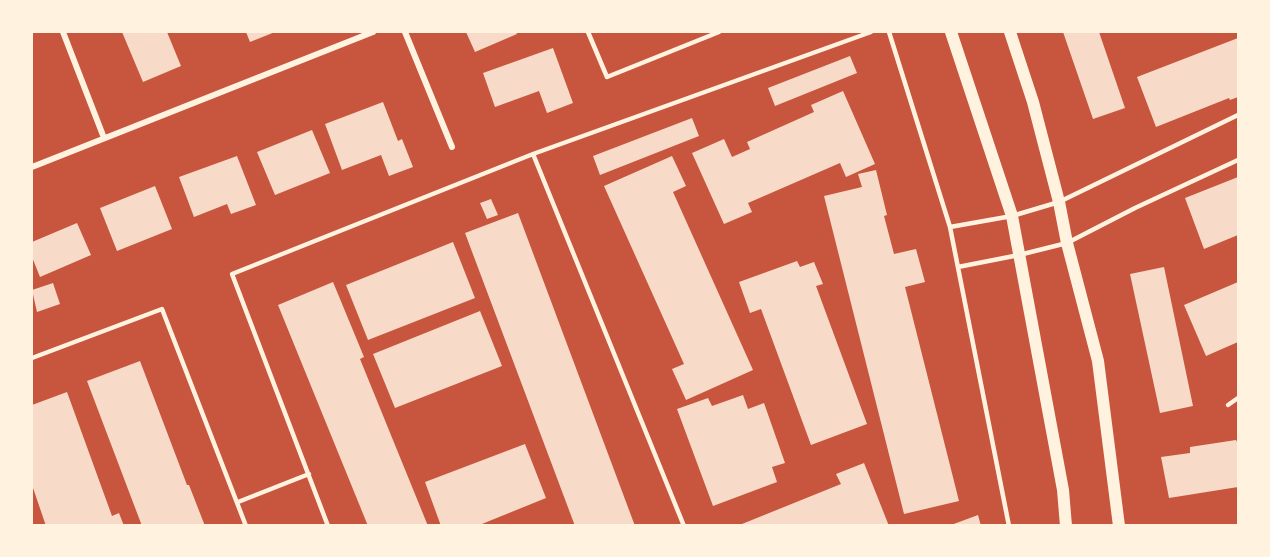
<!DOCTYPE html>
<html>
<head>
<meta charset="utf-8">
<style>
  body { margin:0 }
  #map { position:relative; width:1270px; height:557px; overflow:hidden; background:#c8553d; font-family:"Public Sans",sans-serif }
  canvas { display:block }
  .frame { position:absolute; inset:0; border:33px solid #fff3e0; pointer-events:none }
</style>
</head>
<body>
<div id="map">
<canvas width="1270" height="557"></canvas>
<div class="frame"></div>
</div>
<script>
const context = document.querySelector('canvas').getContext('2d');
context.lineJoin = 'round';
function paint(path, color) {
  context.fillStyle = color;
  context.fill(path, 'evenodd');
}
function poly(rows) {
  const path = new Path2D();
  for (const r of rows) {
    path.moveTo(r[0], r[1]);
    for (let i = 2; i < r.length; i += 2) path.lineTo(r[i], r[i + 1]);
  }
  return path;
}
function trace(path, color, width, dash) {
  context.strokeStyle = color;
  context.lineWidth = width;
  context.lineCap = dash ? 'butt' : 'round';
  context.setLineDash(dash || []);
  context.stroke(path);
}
paint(poly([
  [122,32,167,32,181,66,143,82],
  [246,32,275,32,250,42],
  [466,32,516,32,517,34,475,52],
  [1063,32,1099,32,1125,108,1093,119],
  [1238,38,1238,97,1230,100,1229,98,1156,127,1137,77],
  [553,48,573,103,547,113,539,91,495,107,483,73],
  [850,56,857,73,775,106,768,88],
  [843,91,875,164,846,177,840,163,748,203,752,212,724,224,692,153,724,139,732,157,750,149,747,142,814,112,811,105],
  [383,102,398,141,402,139,413,167,389,176,381,155,342,170,325,124],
  [692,118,699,136,600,175,593,156],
  [312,130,330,173,275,195,257,152],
  [237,156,256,205,231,214,227,204,194,217,179,177],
  [672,156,686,186,673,192,753,370,686,400,672,369,684,364,604,186],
  [876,170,887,215,884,216,894,254,916,249,925,282,905,287,959,501,904,514,824,196,862,187,858,174],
  [1238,177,1238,235,1204,249,1185,198],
  [155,186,172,229,117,251,100,208],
  [491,199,498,215,487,219,480,203],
  [518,213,635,526,575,526,465,233],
  [77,223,91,255,40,277,32,257,32,242],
  [453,242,475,298,368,340,346,285],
  [797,261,800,267,814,262,823,284,816,286,867,424,811,445,761,309,750,313,739,282],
  [1164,267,1193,406,1160,413,1130,274],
  [333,282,364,357,360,359,428,526,368,526,278,305],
  [1238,282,1238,342,1206,356,1184,305],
  [53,283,60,304,37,312,32,290],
  [480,311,502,366,395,408,373,354],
  [140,361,187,485,189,485,205,526,142,526,87,381],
  [67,392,112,516,119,513,124,526,46,526,32,485,32,405],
  [743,395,748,409,764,403,785,463,772,467,777,482,713,506,677,409,708,398,712,406],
  [1236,440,1238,444,1238,487,1169,498,1161,457,1190,453,1190,447],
  [525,444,546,498,477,526,441,526,425,482],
  [864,463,889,526,737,526,841,484,836,474],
  [978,515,981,526,951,526,951,525]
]), '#f7dbc8');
trace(poly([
  [588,32,607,77,719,32],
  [889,32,950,227,1009,526],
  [533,154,684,526],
  [950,227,1012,216,1059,202,1238,115],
  [958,267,1019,255,1067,243,1135,208,1238,160],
  [32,358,162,309,246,526],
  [1228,405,1238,398],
  [238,502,309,474],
  [328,526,232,274,533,154,871,32]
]), '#fff3e0', 4.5);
trace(poly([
  [63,32,104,138],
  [405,32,452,147],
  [32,167,373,32]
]), '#fff3e0', 6);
trace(poly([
  [951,32,1012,216,1063,490,1066,526],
  [1010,32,1033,102,1059,202,1067,243,1098,361,1119,526]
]), '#fff3e0', 12);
</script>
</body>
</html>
